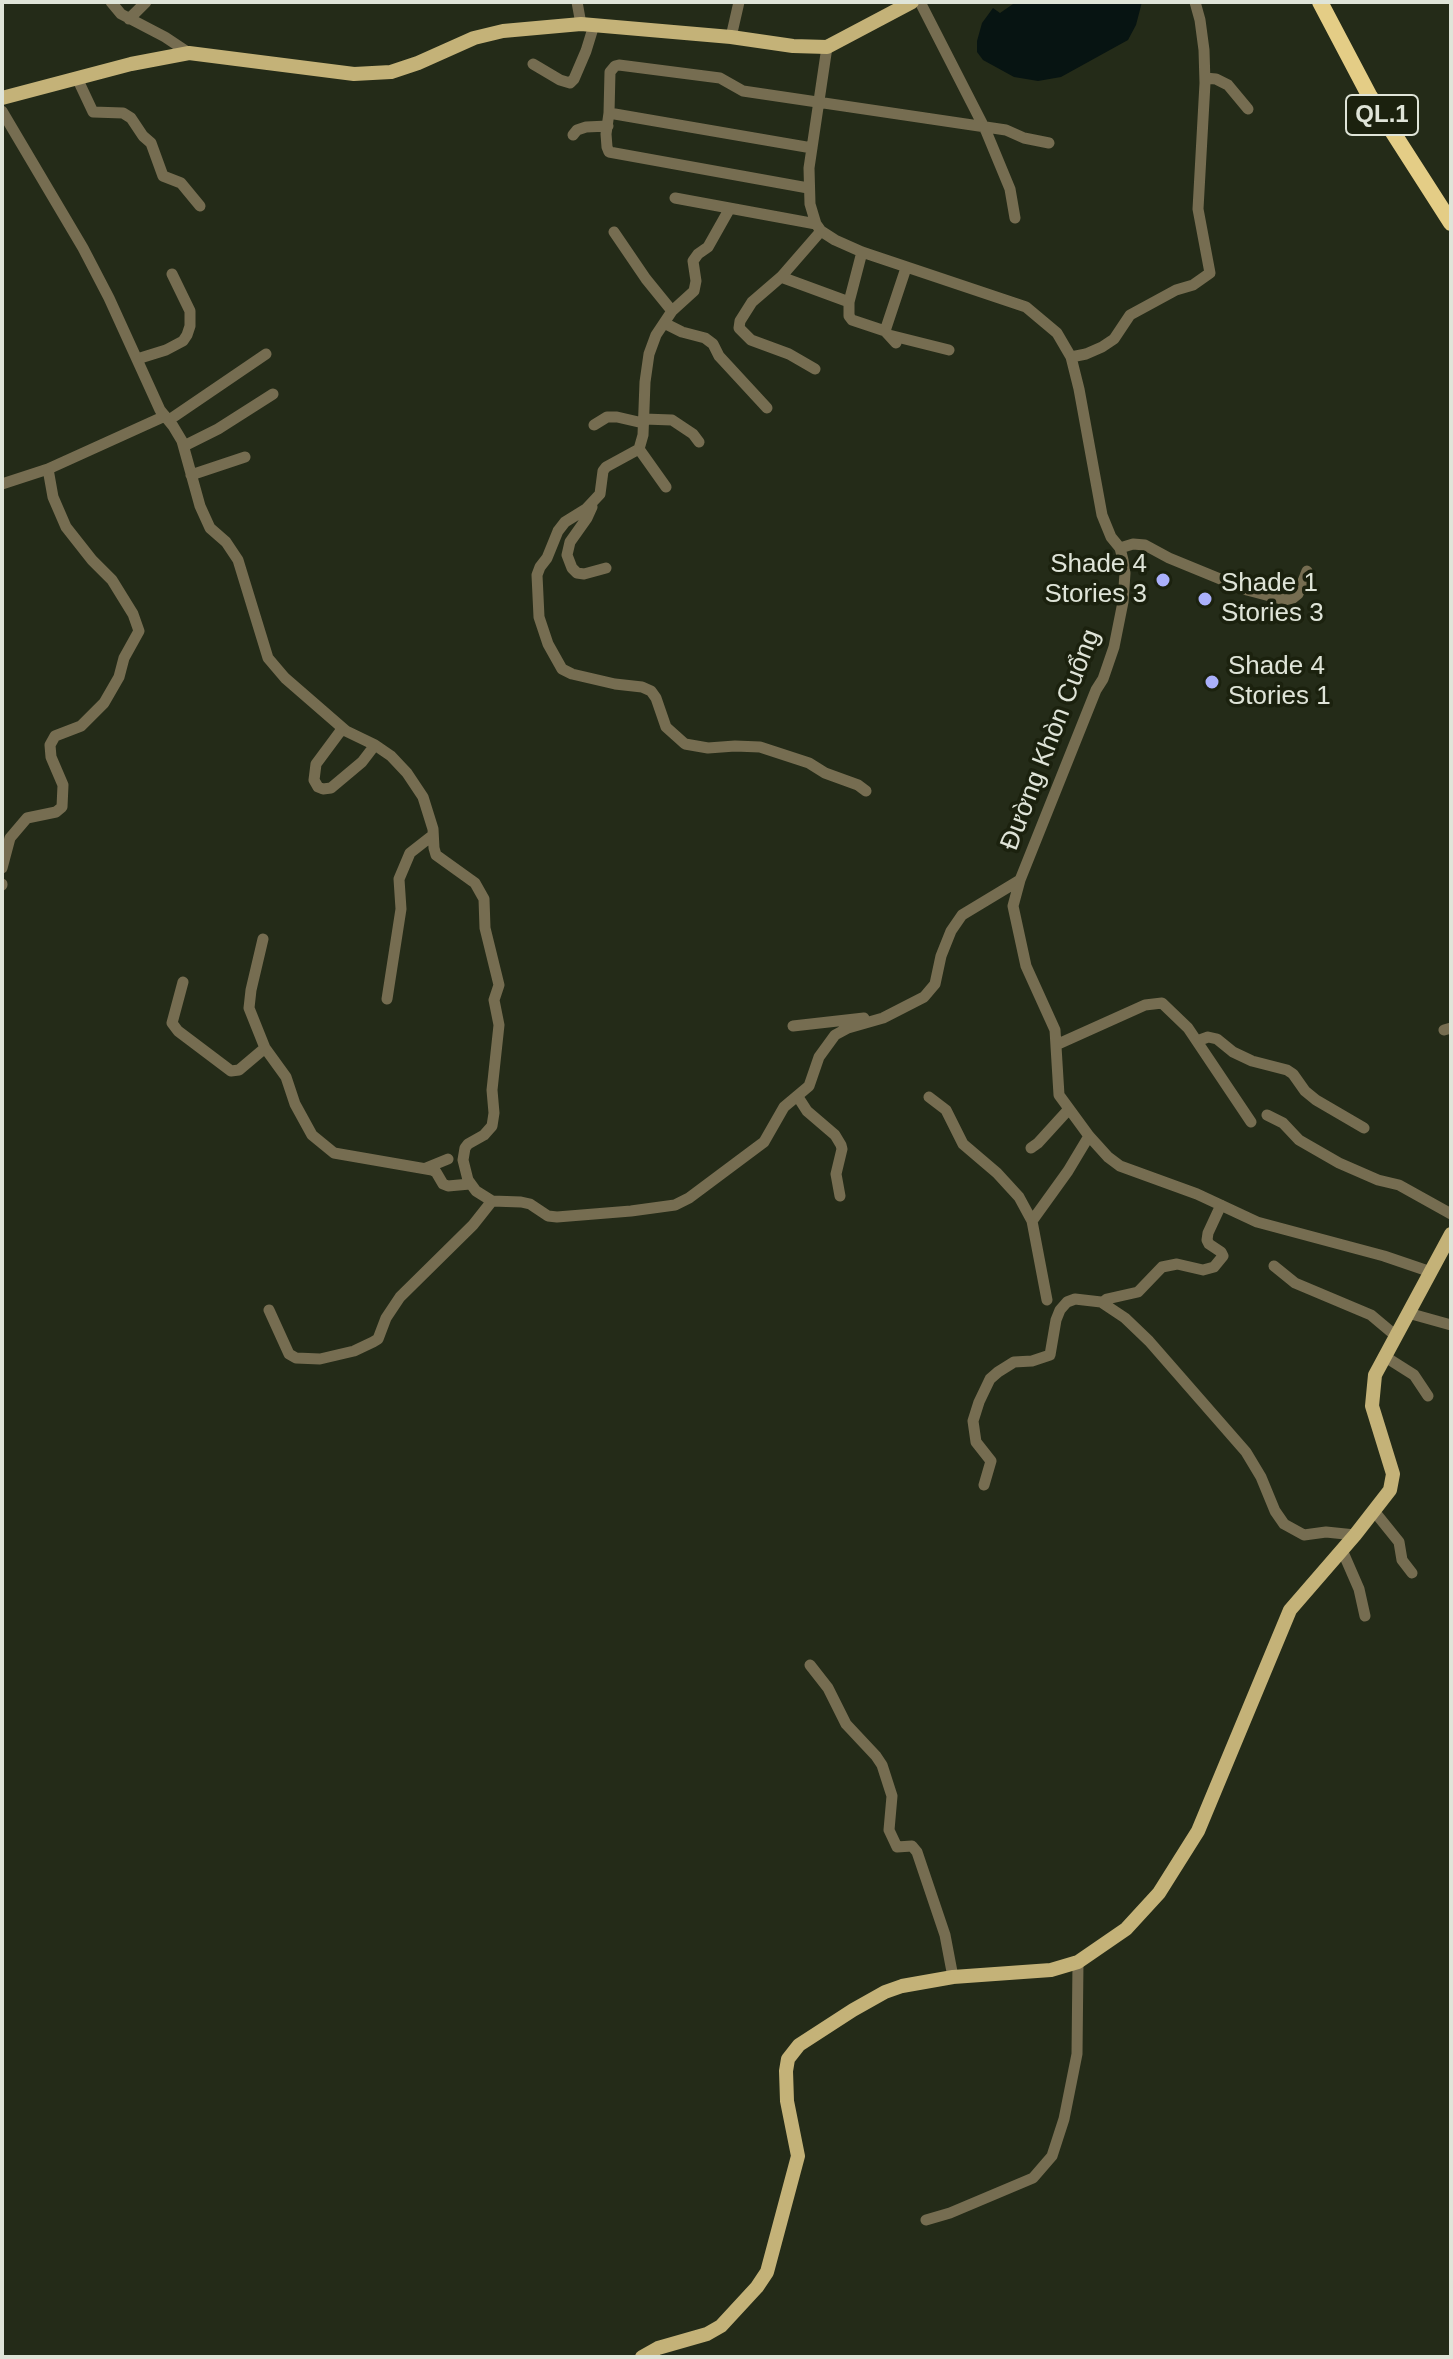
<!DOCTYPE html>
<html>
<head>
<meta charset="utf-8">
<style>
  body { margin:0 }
  #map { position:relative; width:1453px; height:2359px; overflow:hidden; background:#242b18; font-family:Arial,sans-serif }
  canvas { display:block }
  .frame { position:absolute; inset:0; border:4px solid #dfe4d8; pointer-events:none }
</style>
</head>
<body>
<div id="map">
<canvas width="1453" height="2359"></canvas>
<div class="frame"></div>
</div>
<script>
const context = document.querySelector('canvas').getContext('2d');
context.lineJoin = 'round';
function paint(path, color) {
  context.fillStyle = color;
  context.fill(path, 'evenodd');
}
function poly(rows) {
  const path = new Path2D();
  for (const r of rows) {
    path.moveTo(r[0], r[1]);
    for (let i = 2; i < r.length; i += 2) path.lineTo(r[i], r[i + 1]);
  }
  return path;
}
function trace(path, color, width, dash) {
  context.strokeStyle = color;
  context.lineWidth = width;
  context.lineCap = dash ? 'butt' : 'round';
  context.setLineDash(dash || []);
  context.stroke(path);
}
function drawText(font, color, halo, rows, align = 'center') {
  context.font = font + ' Arial,sans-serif';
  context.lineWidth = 7;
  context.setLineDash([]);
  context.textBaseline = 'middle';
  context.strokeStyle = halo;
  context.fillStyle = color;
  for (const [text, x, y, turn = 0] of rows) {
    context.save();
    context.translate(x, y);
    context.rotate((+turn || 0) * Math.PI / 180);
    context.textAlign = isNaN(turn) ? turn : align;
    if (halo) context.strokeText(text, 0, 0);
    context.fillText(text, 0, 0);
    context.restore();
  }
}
paint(poly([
  [1016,2,1142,2,1136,25,1128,40,1061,77,1038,81,1014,77,983,60,977,52,977,41,982,23,993,8,1000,13]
]), '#071412');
trace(poly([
  [111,2,121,14,165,37,189,53],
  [577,2,581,24],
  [920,2,986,131,1010,189,1015,218],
  [129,19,146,2],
  [731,37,739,2],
  [827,47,809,168,810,204,816,224,821,231,835,240,862,252,1026,307,1057,333,1071,357,1079,389,1102,515,1111,537,1120,548,1123,560,1125,573,1123,602,1114,647,1103,679,1096,690,1020,880,1013,906,1026,966,1055,1030,1059,1095,1089,1136,1108,1157,1120,1166,1197,1194,1257,1222,1384,1256,1431,1272],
  [533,64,560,80,570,83,574,79,586,51,594,25],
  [77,78,93,112,123,113,131,118,143,136,151,143,163,176,181,183,200,206],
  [1205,78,1216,79,1228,85,1248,109],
  [2,111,83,248,109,298,160,410,173,426,182,441,200,506,210,528,226,542,238,560,268,658,285,678,346,731,375,745,391,756,407,773,423,797,433,829,434,848,436,855,475,883,484,899,485,928,499,985,494,1000,499,1025,492,1090,494,1113,492,1126,484,1135,468,1144,465,1148,463,1160,468,1180,476,1191,492,1201,521,1202,530,1204,548,1216,557,1217,631,1211,675,1205,689,1198,764,1142,784,1107,809,1086,819,1057,835,1035,848,1028,883,1018,924,997,935,984,941,956,951,931,962,915,1020,880],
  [609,113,812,148],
  [573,135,577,130,586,127,608,126],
  [808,188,609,152,607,147,606,134,609,113,610,72,615,66,619,65,720,78,743,91,1006,130,1024,138,1049,143],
  [675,198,816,224],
  [730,208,708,247,698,254,693,261,696,281,694,291,672,311,656,335,649,354,645,382,643,435,639,449,606,467,603,471,600,494,586,509,565,522,558,531,547,558,540,567,537,575,539,617,548,644,562,669,572,674,615,684,642,687,651,691,656,698,666,727,685,744,708,748,735,746,760,747,809,763,825,773,858,785,866,791],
  [614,232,646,279,672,311],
  [862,252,849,302,849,316,852,320,885,331,896,343],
  [781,277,849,302],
  [664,323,682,332,705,338,713,344,719,356,767,408],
  [885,331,906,268],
  [889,335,949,350],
  [1071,357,1086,354,1102,347,1114,339,1130,315,1176,290,1193,285,1210,273,1198,209,1205,83,1204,50,1200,20,1195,2],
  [137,359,166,350,183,341,187,335,190,326,190,311,172,274],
  [815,369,789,354,751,340,739,328,740,321,752,302,781,277,821,231],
  [644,419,672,420,693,434,699,442],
  [169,420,266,354],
  [594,425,607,417,617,417,643,423],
  [184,446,218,429,273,394],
  [639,449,666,487],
  [191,475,245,457],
  [2,484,48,469,165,416],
  [592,507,587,518,570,542,567,555,572,568,577,573,584,574,606,568],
  [1120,548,1133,544,1145,545,1169,558,1247,590,1285,600,1293,598,1298,594,1307,571],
  [342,729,316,764,314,780,318,787,323,789,331,788,362,762,375,745],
  [2,868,10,838,27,818,56,812,62,807,63,785,51,757,50,745,55,736,81,726,104,703,119,677,124,658,139,631,133,614,112,580,92,560,66,527,53,497,48,469],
  [2,884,2,885],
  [263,939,251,990,249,1008,265,1048,286,1077,295,1104,312,1135,334,1153,432,1170,436,1172,443,1184,448,1186,470,1184],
  [183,982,172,1023,178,1031,231,1071,239,1070,265,1048],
  [387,999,401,909,399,879,410,853,433,835],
  [793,1026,864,1018],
  [1444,1030,1451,1028],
  [1197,1041,1208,1037,1217,1039,1233,1052,1252,1061,1287,1070,1293,1074,1305,1091,1316,1100,1364,1128],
  [1056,1045,1145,1005,1162,1003,1188,1028,1251,1122],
  [798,1097,807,1111,835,1135,841,1145,842,1149,836,1174,840,1196],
  [929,1097,946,1110,963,1144,997,1173,1019,1197,1032,1221],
  [1267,1115,1283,1123,1299,1140,1339,1163,1378,1180,1399,1185,1451,1214],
  [1031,1148,1038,1143,1069,1109],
  [426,1168,448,1159],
  [1274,1266,1295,1283,1371,1315,1396,1336],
  [1047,1300,1032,1221,1068,1171,1089,1136],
  [1103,1302,1107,1299,1138,1292,1162,1267,1177,1264,1203,1270,1214,1267,1223,1256,1221,1252,1209,1244,1207,1240,1208,1233,1221,1205],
  [269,1310,289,1354,296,1358,320,1359,354,1351,373,1342,378,1339,386,1318,400,1297,473,1225,492,1201],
  [1408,1313,1451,1325],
  [1384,1356,1414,1375,1428,1396],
  [984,1485,991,1461,976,1442,973,1421,979,1402,990,1379,998,1372,1014,1362,1032,1361,1050,1355,1056,1320,1060,1310,1067,1302,1075,1299,1101,1302,1125,1318,1149,1341,1246,1452,1261,1477,1275,1511,1284,1524,1304,1535,1326,1532,1355,1535],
  [1374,1511,1399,1542,1402,1560,1412,1573],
  [1342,1550,1359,1589,1365,1616],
  [810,1665,828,1688,846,1724,876,1756,882,1765,892,1796,889,1830,897,1847,912,1846,917,1852,945,1935,953,1977],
  [926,2220,950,2213,1033,2178,1052,2156,1064,2119,1077,2054,1078,1962]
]), '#766d51', 11);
trace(poly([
  [2,98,131,64,189,53,354,74,391,72,418,63,474,38,503,31,581,24,731,37,793,46,827,47,912,2],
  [642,2357,658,2348,707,2334,721,2326,757,2287,767,2272,798,2156,787,2101,786,2071,788,2059,799,2045,853,2010,885,1992,902,1986,953,1977,1051,1970,1078,1962,1126,1929,1159,1893,1198,1831,1290,1610,1355,1535,1390,1490,1393,1474,1372,1406,1375,1375,1451,1234]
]), '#c4b278', 14);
trace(poly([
  [1320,2,1369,95,1451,223]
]), '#e4cd86', 16);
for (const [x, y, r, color] of [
  [1163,580,8,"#aab0fb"],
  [1205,599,8,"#aab0fb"],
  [1212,682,8,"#aab0fb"]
]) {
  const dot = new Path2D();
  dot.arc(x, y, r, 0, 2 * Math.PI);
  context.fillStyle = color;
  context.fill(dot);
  trace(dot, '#1b210e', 3);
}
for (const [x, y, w] of [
  [1382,115,72]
]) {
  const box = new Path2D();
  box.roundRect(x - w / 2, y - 20, w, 40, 6);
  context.fillStyle = '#1b210e';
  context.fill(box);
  trace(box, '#dfe4d8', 2);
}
drawText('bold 24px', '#dfe4d8', null, [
  ["QL.1",1382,115]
]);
drawText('26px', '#dfe4d8', '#1b210e', [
  ["Shade 4",1147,565,"right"],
  ["Stories 3",1147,595,"right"],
  ["Shade 1",1221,584],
  ["Stories 3",1221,614],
  ["Shade 4",1228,667],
  ["Stories 1",1228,697]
], 'left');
drawText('26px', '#dfe4d8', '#1b210e', [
  ["Đường Khòn Cuổng",1051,740,-69]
]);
</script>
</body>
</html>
